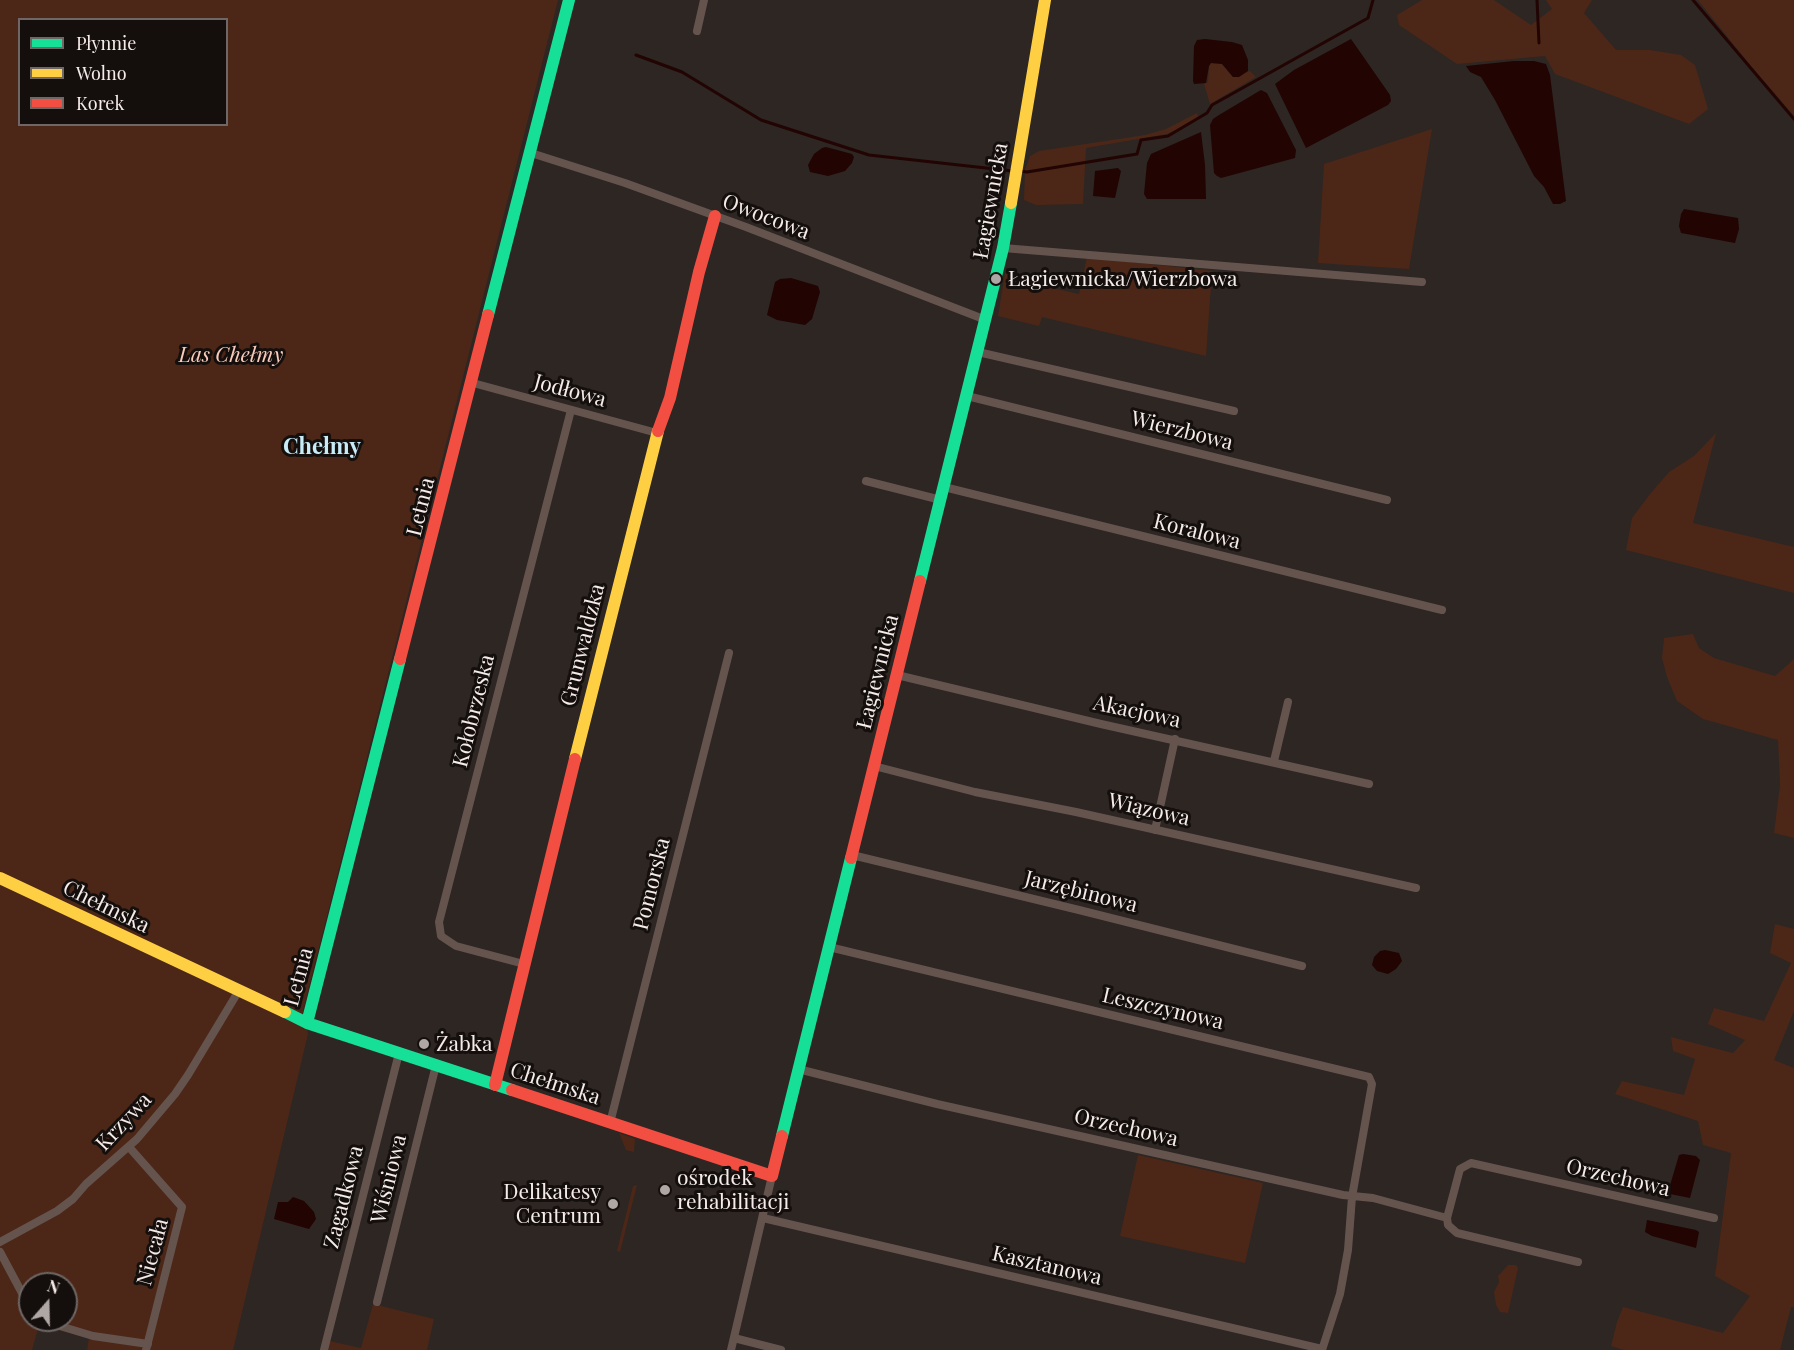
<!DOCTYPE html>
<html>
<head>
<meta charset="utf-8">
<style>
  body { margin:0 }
  #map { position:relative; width:1794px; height:1350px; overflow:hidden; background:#2d2623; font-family:"Playfair Display",serif }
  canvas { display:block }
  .legend { position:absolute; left:18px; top:18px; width:210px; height:108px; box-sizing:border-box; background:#140f0d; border:2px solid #6e6765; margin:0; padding:8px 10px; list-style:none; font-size:18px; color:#f5ece9 }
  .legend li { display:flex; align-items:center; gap:12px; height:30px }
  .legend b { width:30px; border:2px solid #6e6765 }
  .north { position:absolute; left:18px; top:1272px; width:60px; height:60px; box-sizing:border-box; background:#140f0d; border:2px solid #6e6765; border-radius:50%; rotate:20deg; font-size:16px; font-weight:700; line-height:24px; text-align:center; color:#f5ece9 }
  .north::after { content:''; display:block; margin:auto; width:21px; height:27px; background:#afa7a4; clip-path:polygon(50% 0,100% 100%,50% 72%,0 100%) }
</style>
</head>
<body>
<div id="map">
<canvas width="1794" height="1350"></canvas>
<ul class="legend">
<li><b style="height:8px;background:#16e098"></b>Płynnie</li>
<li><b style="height:8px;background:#ffcf43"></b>Wolno</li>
<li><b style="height:8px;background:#f24e42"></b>Korek</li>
</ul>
<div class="north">N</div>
</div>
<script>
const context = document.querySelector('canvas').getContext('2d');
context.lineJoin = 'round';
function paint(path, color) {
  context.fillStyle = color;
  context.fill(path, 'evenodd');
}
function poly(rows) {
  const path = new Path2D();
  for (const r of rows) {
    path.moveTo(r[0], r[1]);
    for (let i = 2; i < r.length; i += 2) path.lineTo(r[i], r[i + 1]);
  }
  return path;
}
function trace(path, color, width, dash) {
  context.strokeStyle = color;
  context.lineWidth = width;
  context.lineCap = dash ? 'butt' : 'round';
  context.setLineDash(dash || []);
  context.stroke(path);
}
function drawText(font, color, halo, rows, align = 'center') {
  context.font = font + ' "Playfair Display",serif';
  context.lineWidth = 6;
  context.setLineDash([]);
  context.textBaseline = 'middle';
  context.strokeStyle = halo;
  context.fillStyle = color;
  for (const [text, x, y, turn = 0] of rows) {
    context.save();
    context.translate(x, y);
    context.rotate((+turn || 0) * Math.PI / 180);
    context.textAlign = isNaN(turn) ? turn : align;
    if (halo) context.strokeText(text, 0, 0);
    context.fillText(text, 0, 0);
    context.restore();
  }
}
paint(poly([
  [0,0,558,0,303,1011,308,1034,233,1350,87,1350,89,1338,39,1325,32,1350,0,1350],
  [20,20,226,20,226,124,20,124],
  [30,1284,66,1284,66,1320,30,1320],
  [1422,0,1494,0,1531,25,1552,9,1546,0,1592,0,1584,13,1616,50,1650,50,1681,55,1695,65,1708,109,1689,124,1555,74,1545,56,1457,64,1399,25,1397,15],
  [1698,0,1794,0,1794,116,1750,65],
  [1211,63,1222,64,1233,77,1239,76,1248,71,1251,72,1256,77,1210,104,1204,84,1208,82,1209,66],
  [1197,113,1199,120,1167,134,1086,148,1083,204,1036,205,1024,200,1025,170,1030,156,1039,151,1145,135,1166,129],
  [1432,129,1409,269,1318,263,1324,164],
  [1087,257,1212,271,1206,356,1042,317,1039,326,998,316,1005,273,1039,285,1079,294],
  [1716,433,1693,523,1794,547,1794,593,1626,550,1632,518,1650,494,1669,472,1694,456],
  [1693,634,1699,648,1714,658,1775,676,1794,659,1794,838,1774,833,1780,785,1778,740,1703,719,1677,701,1667,677,1662,658,1664,638],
  [1775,924,1794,929,1794,1011,1774,1060,1794,1068,1794,1307,1791,1307,1780,1350,1624,1350,1611,1346,1617,1322,1623,1307,1723,1333,1750,1296,1715,1276,1731,1153,1703,1145,1698,1121,1615,1094,1622,1081,1684,1095,1695,1059,1673,1051,1671,1037,1733,1053,1745,1040,1708,1024,1714,1008,1764,1021,1791,963,1770,953],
  [619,1133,635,1139,634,1152,626,1150],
  [1138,1155,1263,1183,1245,1263,1120,1236],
  [637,1185,620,1252,617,1251,633,1186],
  [1508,1265,1516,1265,1518,1268,1508,1313,1500,1312,1496,1305,1494,1292,1499,1282,1498,1276],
  [373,1304,434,1319,427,1350,327,1350,329,1341,361,1348]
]), '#4c2717');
paint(poly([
  [1205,39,1232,42,1242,45,1248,60,1248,71,1239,77,1233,77,1222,64,1211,63,1209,66,1206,83,1194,84,1193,81,1194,46,1197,40],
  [1351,39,1390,95,1391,101,1388,105,1306,148,1275,84,1294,70],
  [1514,61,1534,61,1546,64,1550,75,1566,201,1560,204,1553,204,1544,187,1534,176,1495,100,1481,77,1470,72,1466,66],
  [1261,90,1267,93,1296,150,1295,158,1221,178,1217,176,1214,173,1210,125,1213,119,1219,115],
  [1201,132,1205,165,1206,199,1147,199,1144,194,1147,163,1151,154],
  [826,147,852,154,854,157,852,163,845,171,828,176,810,172,808,165,814,154,822,148],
  [1118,168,1121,171,1115,198,1093,196,1095,171],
  [1684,209,1738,218,1739,229,1735,243,1681,233,1679,226,1681,214],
  [791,278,818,286,820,292,812,319,805,325,777,320,767,315,775,282,780,279],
  [1385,950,1399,953,1402,961,1396,969,1388,974,1377,971,1372,965,1374,957,1380,951],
  [1683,1154,1696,1156,1700,1160,1690,1198,1670,1194,1668,1192,1679,1155],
  [383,1171,392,1172,394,1176,393,1183,389,1189,380,1186,380,1178],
  [293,1197,304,1201,314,1212,316,1219,309,1229,274,1219,278,1202,288,1202],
  [1647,1220,1696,1230,1699,1232,1696,1248,1652,1236,1645,1232]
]), '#220403');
trace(poly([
  [1537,0,1539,43],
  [1693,0,1794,119],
  [636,55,682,72,761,120,869,155,1013,171],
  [1020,171,1027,172,1137,154,1141,140,1168,136,1207,113,1212,105,1368,18,1373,0]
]), '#220403', 3);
trace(poly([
  [697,31,704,0],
  [531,153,625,183,746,227,986,320],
  [1003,248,1422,282],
  [978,352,1234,411],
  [473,383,657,433],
  [967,396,1387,500],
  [866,481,941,500],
  [944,487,1442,610],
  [897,675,1101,724,1369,784],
  [1274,761,1288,702],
  [874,766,975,792,1076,812,1416,888],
  [1155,830,1175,739],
  [852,855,1079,910,1302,966],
  [829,947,1369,1077,1372,1084,1352,1197,1348,1250,1340,1294,1322,1350],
  [524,964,456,946,441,936,439,922,571,410],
  [798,1069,937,1104,1343,1195,1373,1198,1447,1218,1448,1225,1457,1233,1578,1262],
  [610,1123,729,653],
  [129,1147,182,1207,146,1350],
  [763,1218,1322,1349],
  [1447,1218,1460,1169,1471,1163,1714,1218],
  [0,1242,57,1211,73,1199,86,1184,137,1139,175,1094,188,1075,238,992],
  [0,1252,30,1308],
  [377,1302,436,1065],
  [40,1320,93,1336,148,1344],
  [734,1338,781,1350],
  [324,1350,399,1053],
  [731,1350,772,1176]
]), '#65544e', 8);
trace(poly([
  [488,315,569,0],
  [920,581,1003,248,1011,203],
  [285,1012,307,1023,512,1090],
  [307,1023,400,659],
  [782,1136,851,858]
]), '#16e098', 12);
trace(poly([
  [1011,203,1045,0],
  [575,759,658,431],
  [0,878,285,1012]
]), '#ffcf43', 12);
trace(poly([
  [658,431,670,398,699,272,715,216],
  [400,659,488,315],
  [851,858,920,581],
  [495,1085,575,759],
  [512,1090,772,1176,782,1136]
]), '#f24e42', 12);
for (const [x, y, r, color] of [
  [996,279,6,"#afa7a4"],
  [424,1044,6,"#afa7a4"],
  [665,1190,6,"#afa7a4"],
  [613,1204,6,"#afa7a4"]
]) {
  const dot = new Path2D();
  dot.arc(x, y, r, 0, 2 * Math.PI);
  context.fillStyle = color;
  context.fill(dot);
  trace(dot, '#140f0d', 2);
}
drawText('21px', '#f5ece9', '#140f0d', [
  ["Łagiewnicka",991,201,-80],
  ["Owocowa",766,217,21],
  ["Jodłowa",570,391,15],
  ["Wierzbowa",1182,431,14],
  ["Letnia",421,507,-76],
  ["Koralowa",1197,532,14],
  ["Grunwaldzka",583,645,-76],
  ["Łagiewnicka",878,672,-76],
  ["Kołobrzeska",474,711,-76],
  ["Akacjowa",1137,712,12],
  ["Wiązowa",1149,810,13],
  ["Pomorska",652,884,-76],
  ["Jarzębinowa",1081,892,14],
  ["Chełmska",106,907,26],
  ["Letnia",299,977,-75],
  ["Leszczynowa",1163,1009,13],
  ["Chełmska",555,1084,18],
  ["Krzywa",124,1122,-47],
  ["Orzechowa",1126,1128,13],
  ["Orzechowa",1618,1178,13],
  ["Wiśniowa",389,1179,-76],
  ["Zagadkowa",344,1197,-76],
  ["Niecała",153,1252,-75],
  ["Kasztanowa",1047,1266,13]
]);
drawText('21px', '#f5ece9', '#140f0d', [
  ["Łagiewnicka/Wierzbowa",1008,279],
  ["Żabka",436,1044],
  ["ośrodek",677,1178],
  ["rehabilitacji",677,1202],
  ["Delikatesy",601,1192,"right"],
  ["Centrum",601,1216,"right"]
], 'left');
drawText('italic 21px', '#f9ccbb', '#140f0d', [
  ["Las Chełmy",231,355]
]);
drawText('bold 22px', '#c8ebf8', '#140f0d', [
  ["Chełmy",322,447]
]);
</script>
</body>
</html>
